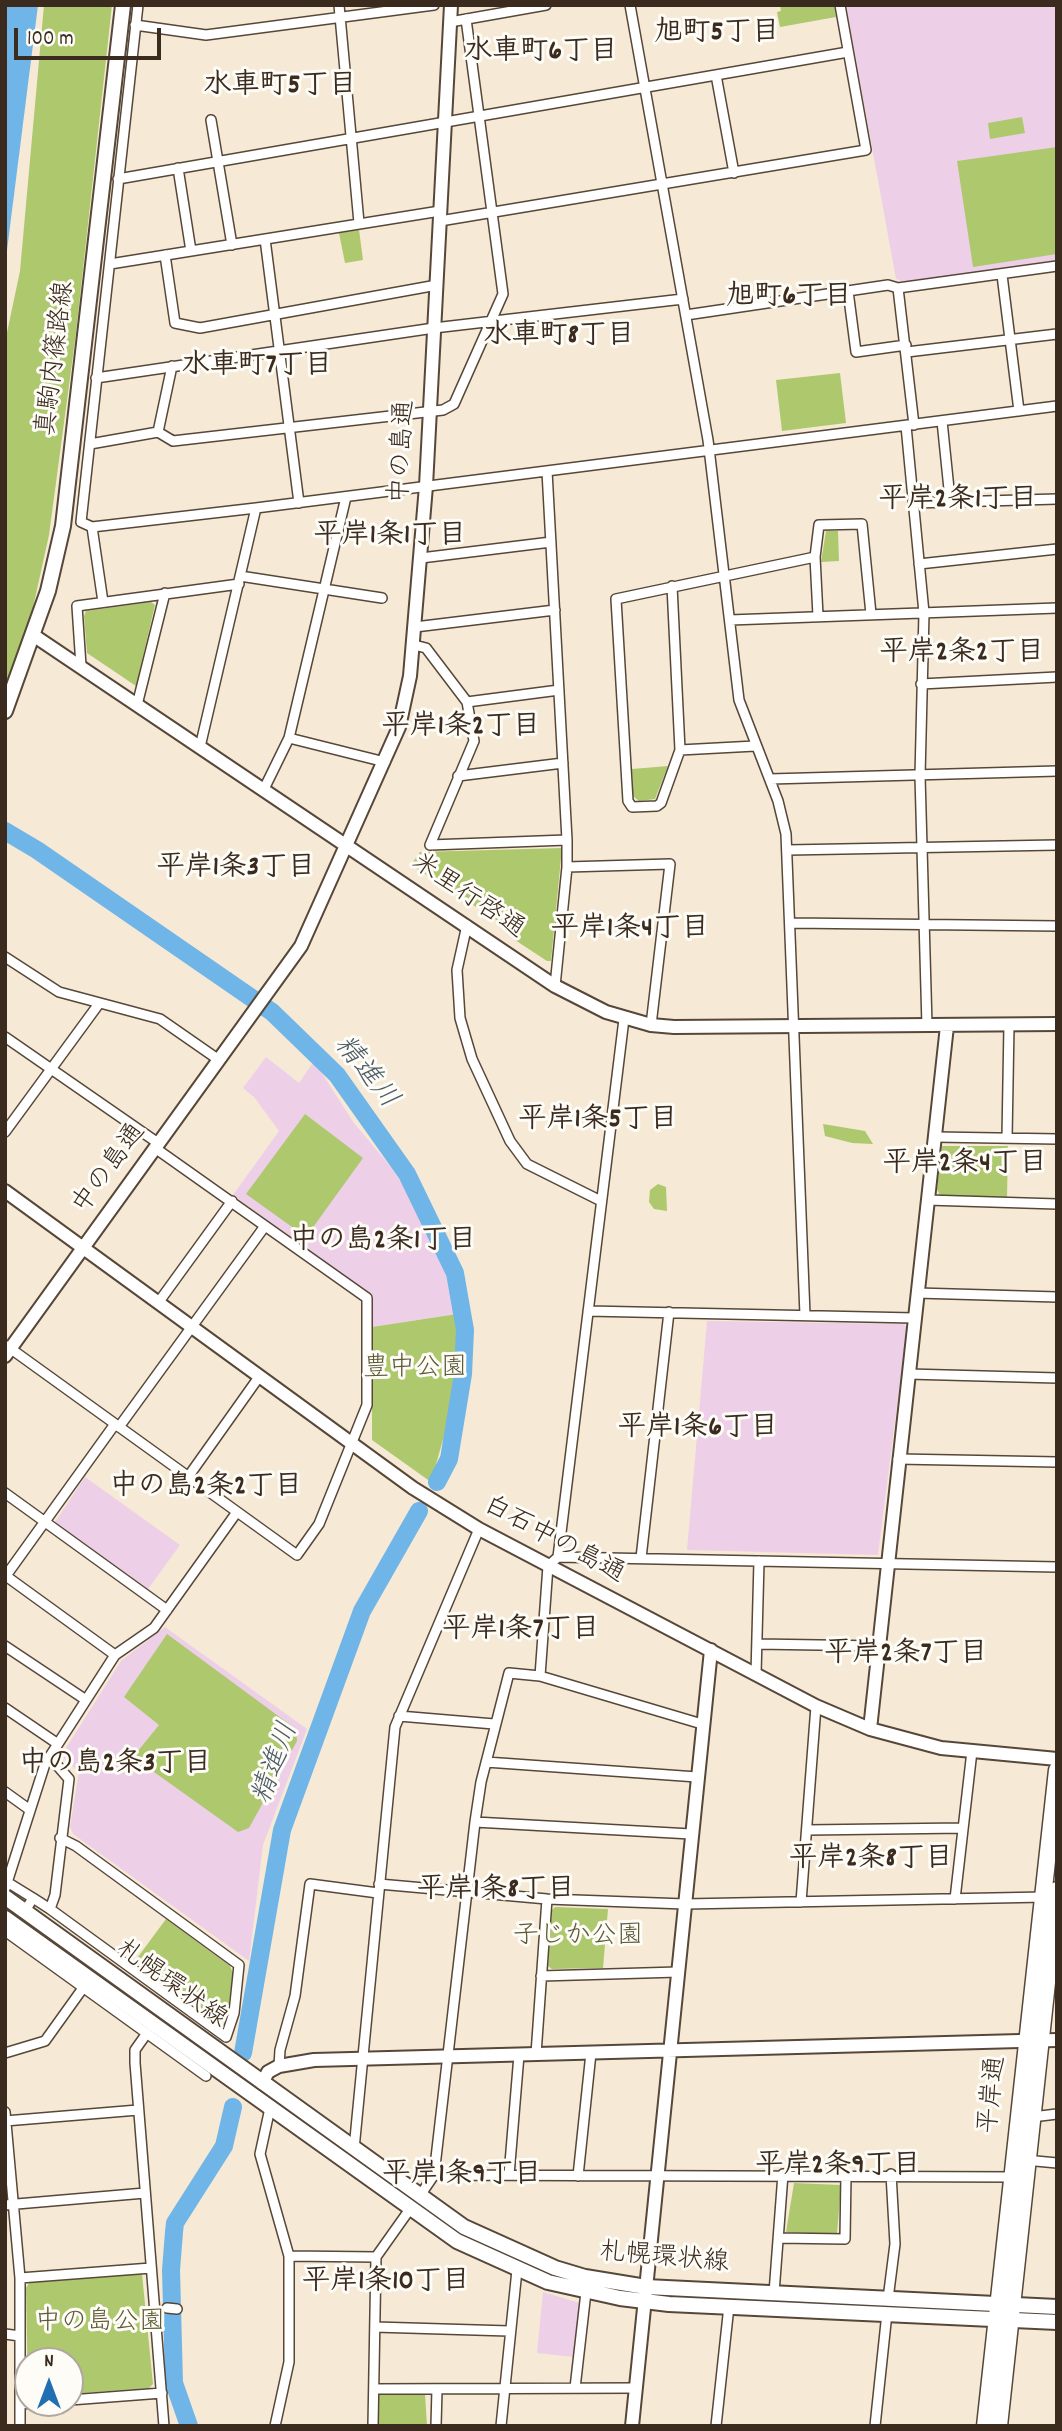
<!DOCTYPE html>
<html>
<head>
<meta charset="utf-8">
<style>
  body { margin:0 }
  #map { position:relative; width:1062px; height:2431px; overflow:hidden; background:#f6e9d5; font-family:Dekko,sans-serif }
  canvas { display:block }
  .frame { position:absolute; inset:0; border:7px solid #3b2a1e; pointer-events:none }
  .north { position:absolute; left:14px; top:2347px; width:70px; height:70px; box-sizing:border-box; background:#fdfcf7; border:2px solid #afa8a0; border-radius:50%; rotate:0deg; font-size:19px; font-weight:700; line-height:28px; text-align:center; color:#3b2a1e }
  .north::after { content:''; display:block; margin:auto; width:24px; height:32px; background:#1f6fb2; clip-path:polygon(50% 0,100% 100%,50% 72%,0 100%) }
  .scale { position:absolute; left:14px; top:28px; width:147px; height:32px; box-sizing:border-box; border:4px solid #3b2a1e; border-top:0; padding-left:9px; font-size:21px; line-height:24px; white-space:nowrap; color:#3b2a1e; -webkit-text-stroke:5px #fdfcf7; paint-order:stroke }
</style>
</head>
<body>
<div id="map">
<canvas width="1062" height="2431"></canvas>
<div class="frame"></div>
<div class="north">N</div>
<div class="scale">100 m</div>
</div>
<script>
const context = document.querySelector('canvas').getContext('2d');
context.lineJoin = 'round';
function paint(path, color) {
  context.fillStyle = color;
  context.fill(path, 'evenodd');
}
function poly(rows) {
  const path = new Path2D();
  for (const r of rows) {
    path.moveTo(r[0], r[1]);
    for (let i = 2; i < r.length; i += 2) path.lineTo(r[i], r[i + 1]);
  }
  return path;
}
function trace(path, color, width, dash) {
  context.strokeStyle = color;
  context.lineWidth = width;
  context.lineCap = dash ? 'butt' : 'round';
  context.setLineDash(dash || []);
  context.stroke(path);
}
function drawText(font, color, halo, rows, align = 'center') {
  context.font = font + ' Dekko,"Klee One",sans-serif';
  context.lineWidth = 6;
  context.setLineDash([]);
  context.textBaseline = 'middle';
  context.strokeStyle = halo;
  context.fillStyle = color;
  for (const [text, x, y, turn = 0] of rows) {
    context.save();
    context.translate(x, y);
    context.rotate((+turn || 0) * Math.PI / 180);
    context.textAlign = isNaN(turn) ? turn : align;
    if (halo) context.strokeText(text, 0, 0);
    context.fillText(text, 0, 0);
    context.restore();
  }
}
paint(poly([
  [846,5,1057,5,1057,260,904,282,896,279],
  [266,1057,299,1083,314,1061,354,1123,390,1166,426,1219,449,1269,457,1314,372,1327,372,1297,233,1195,279,1131,254,1097,243,1088],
  [707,1321,904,1324,907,1327,878,1555,687,1550],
  [85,1477,180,1545,148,1589,55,1522],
  [165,1627,307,1729,263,1845,249,1961,73,1834,70,1827,79,1772,61,1756,121,1661],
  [543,2292,580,2303,574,2357,537,2353]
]), '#edd0e8');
paint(poly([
  [44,5,112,5,76,333,49,535,32,612,5,692,5,342,20,271],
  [780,5,834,5,836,17,780,27,777,12,781,11],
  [1022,117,1025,133,990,139,988,123],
  [1057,147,1057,254,973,267,957,161],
  [359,230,363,260,345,263,339,233],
  [840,373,846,423,782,431,776,380],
  [826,531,838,531,839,561,821,562],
  [151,602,155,605,136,686,87,653,84,616,86,611],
  [668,766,655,799,639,801,633,796,632,769],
  [562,848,551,961,547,961,515,940,518,934,411,865,420,852],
  [305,1114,363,1158,306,1237,246,1194],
  [823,1124,865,1131,873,1144,852,1143,825,1136],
  [942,1146,1008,1146,1007,1198,940,1196,937,1189],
  [658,1184,666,1187,667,1211,654,1209,649,1202,650,1190],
  [457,1314,460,1364,453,1404,431,1482,372,1440,372,1327],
  [167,1634,296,1729,297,1741,249,1828,238,1832,133,1757,159,1725,124,1697],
  [555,1907,608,1909,603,1968,552,1969,548,1966,552,1910],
  [166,1919,230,1966,233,1973,227,2018,219,2021,135,1961],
  [794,2183,841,2185,837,2234,786,2232],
  [142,2274,153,2384,149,2388,70,2394,70,2361,28,2361,28,2396,26,2288,29,2283],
  [380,2393,425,2394,427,2426,377,2426,378,2396]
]), '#aec86e');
paint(poly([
  [5,5,38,5,5,266]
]), '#70b5e7');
trace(poly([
  [5,831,37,850,272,1012,337,1075,407,1174,455,1273,465,1330,463,1374,449,1459,437,1482],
  [243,2053,282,1830,362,1611,419,1511],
  [189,2426,174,2383,171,2270,174,2232,175,2223,224,2146,233,2107]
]), '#70b5e7', 18);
const street = poly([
  [138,5,81,522,92,527,256,508,1057,406],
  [339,5,359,223],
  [630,5,708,440,739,700,778,801,786,834,805,1315],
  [450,22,546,5],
  [135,25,206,35,434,5],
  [716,75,734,173],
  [211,120,232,245],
  [178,168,191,251],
  [118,179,848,52],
  [440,221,866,150,840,5],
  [265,239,299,503],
  [165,255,175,323,200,328,437,285],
  [110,264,440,211],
  [1002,275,1019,411],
  [898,288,914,425],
  [848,291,856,352,906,345],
  [686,315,888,285,898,288,1057,266],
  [907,352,1057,334],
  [96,378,434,328,683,299],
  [942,421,950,499],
  [906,426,924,613,920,776,927,1026],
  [158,432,172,366],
  [90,444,158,432,173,441,443,410,454,404,503,294,466,19],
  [547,471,567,840,567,867,555,986],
  [914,503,1057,499],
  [92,527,103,602],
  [421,558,551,542],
  [919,564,1057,549],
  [240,576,382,598],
  [672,586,680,750],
  [818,616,815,557,819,525,862,524,871,614],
  [730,620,1057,608],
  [415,627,555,610],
  [414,645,426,648,467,702,474,741,430,845,567,840],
  [81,666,77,606,239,584],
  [921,684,1057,677],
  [467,702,559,690],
  [137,705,165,593],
  [289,738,385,762],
  [755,746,680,750,661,803,657,806,632,807,628,801,616,599,815,557],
  [200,747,256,508],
  [458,776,563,763],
  [770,779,1057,771],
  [264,789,289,738,346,497],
  [788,850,1057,845],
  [567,867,670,864,651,1025],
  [791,923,1057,926],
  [467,925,457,970,460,1018,472,1059,510,1141,527,1164,601,1201],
  [5,957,59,992,160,1019,219,1060],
  [5,1037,158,1143],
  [5,1132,98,1005],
  [935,1137,1057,1139],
  [1007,1138,1009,1025],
  [927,1200,1057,1204],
  [917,1293,1057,1297],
  [158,1303,232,1201],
  [588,1311,914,1318],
  [7,1346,297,1555,319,1524,367,1405,367,1298,155,1148],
  [908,1374,1057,1378],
  [119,1427,265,1226],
  [898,1459,1057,1462],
  [188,1477,259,1377],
  [5,1493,167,1610],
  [558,1557,1057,1567],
  [641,1558,669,1312],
  [6,1576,115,1655],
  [5,1577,115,1424],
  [758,1644,879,1646],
  [5,1646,86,1700],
  [756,1674,759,1561],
  [540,1676,548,1566,558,1557,624,1019],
  [5,1708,58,1744],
  [399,1716,494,1724],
  [486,1762,697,1777],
  [5,1792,30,1810],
  [475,1822,691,1834],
  [807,1830,963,1828],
  [7,1882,33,1898],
  [379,1884,547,1899,685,1904,1045,1897],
  [5,1889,45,1764,115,1655,154,1628,237,1512],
  [955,1899,972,1751],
  [801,1902,816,1706],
  [50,1909,226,2037,234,2013,239,1965,76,1846,60,1838],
  [25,1911,33,1898,50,1909,55,1895,69,1779,50,1757],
  [5,1931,206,2076],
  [541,1976,678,1972],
  [147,2033,135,2050,135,2063,164,2426],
  [5,2053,45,2041,83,1988],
  [536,2054,547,1899],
  [279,2066,280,2050,295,1996,310,1884,378,1893],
  [270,2108,260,2154,289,2256,289,2362,275,2426],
  [5,2112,20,2278,20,2426],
  [1032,2117,1057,2114],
  [5,2121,138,2110],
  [354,2149,395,1727,479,1529],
  [1025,2160,1057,2163],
  [434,2175,1016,2177],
  [509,2175,519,2055],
  [578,2176,591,2053],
  [419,2197,434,2175,475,1822,481,1782,509,1673,540,1676,702,1724],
  [5,2205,145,2193],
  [779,2238,845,2239,846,2175],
  [289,2256,376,2257,410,2209],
  [20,2278,151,2268],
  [774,2293,783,2174],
  [888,2299,895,2244,891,2174],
  [167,2308,177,2309],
  [375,2327,509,2331],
  [5,2334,20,2336],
  [575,2388,586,2292],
  [374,2389,636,2388],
  [70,2400,162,2393],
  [20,2404,34,2403],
  [373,2426,376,2257],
  [436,2426,437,2389],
  [501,2426,517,2270],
  [716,2426,729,2306],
  [875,2426,887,2313]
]);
const secondary = poly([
  [33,635,555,986,606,1012,651,1025,674,1027,1057,1024],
  [5,1191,413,1488,479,1529,816,1706,870,1729,941,1748,1057,1759],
  [5,1356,301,946,399,727,410,676,426,486,451,5],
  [870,1729,947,1026],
  [262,2083,268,2072,279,2066,314,2060,1057,2040],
  [632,2426,711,1650]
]);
const primary = poly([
  [5,711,48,591,63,526,123,5],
  [5,1897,464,2227,555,2268,585,2277,646,2287,1057,2307],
  [5,1918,457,2241,548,2282,620,2298,669,2304,1057,2322]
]);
const highway = poly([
  [985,2426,1057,1770],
  [999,2426,1057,1890]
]);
trace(street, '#574739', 12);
trace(secondary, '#574739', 16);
trace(primary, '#574739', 18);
trace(highway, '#574739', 19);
trace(street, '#fff', 9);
trace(secondary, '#fff', 12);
trace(primary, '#fff', 14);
trace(highway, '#fff', 16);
drawText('26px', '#3b2a1e', '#fdfcf7', [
  ["真駒内篠路線",58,359,-83],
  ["中の島通",405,452,-87],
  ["米里行啓通",467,898,34],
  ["中の島通",111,1170,-54],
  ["白石中の島通",553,1542,28],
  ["札幌環状線",170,1986,36],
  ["平岸通",995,2095,-84],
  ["札幌環状線",664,2260,5]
]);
drawText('26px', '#5e5936', '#fdfcf7', [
  ["豊中公園",415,1370],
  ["子じか公園",578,1938],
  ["中の島公園",100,2324]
]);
drawText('bold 28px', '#3b2a1e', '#fdfcf7', [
  ["旭町5丁目",717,35],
  ["水車町6丁目",541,54],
  ["水車町5丁目",280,88],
  ["旭町6丁目",789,299],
  ["水車町8丁目",559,338],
  ["水車町7丁目",257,368],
  ["平岸2条1丁目",958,502],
  ["平岸1条1丁目",390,538],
  ["平岸2条2丁目",962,655],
  ["平岸1条2丁目",461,729],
  ["平岸1条3丁目",236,870],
  ["平岸1条4丁目",630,931],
  ["平岸1条5丁目",598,1122],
  ["平岸2条4丁目",965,1166],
  ["中の島2条1丁目",383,1243],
  ["平岸1条6丁目",698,1430],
  ["中の島2条2丁目",206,1489],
  ["平岸1条7丁目",521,1632],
  ["平岸2条7丁目",906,1656],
  ["中の島2条3丁目",115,1766],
  ["平岸2条8丁目",871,1861],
  ["平岸1条8丁目",496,1892],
  ["平岸2条9丁目",838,2168],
  ["平岸1条9丁目",462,2177],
  ["平岸1条10丁目",386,2284]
]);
drawText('italic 28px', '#4e5b64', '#fdfcf7', [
  ["精進川",364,1074,51],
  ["精進川",278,1764,-70]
]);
</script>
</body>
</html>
